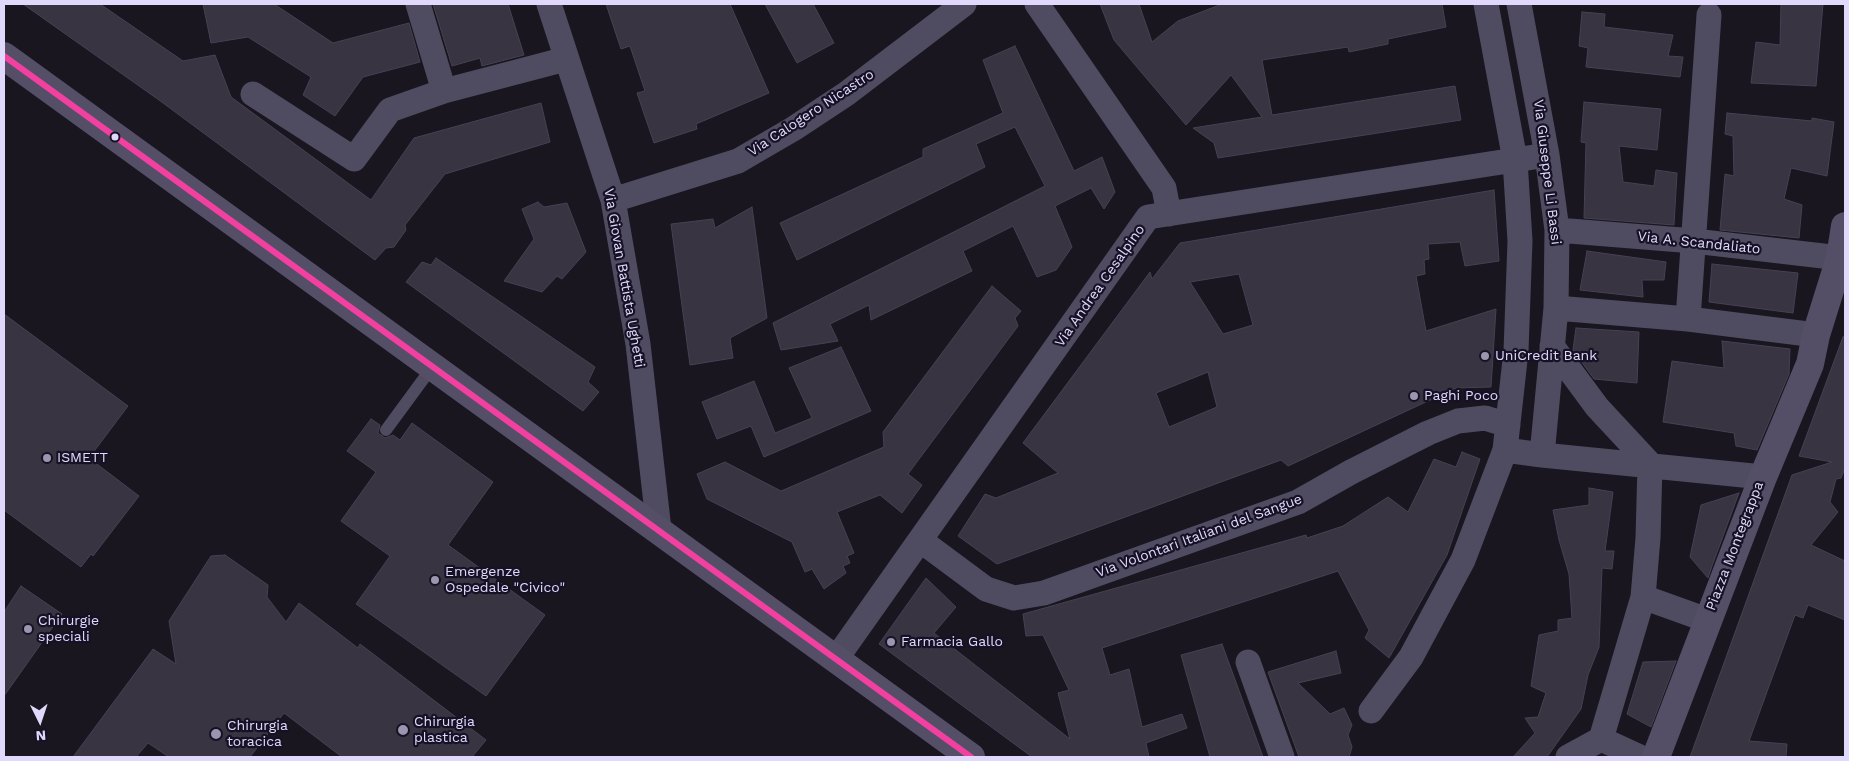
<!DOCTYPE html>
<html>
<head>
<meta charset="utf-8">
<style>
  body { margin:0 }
  #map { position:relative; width:1849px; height:761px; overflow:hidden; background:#191620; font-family:"Work Sans",sans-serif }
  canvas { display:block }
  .frame { position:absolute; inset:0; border:5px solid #e1d9fc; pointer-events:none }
  .north { position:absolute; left:15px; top:696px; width:50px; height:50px; -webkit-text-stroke:4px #171125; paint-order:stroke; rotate:176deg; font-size:14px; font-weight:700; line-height:20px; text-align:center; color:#e1d9fc }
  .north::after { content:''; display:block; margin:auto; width:18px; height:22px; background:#e1d9fc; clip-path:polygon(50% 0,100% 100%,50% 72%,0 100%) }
</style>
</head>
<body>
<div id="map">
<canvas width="1849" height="761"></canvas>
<div class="frame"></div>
<div class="north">N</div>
</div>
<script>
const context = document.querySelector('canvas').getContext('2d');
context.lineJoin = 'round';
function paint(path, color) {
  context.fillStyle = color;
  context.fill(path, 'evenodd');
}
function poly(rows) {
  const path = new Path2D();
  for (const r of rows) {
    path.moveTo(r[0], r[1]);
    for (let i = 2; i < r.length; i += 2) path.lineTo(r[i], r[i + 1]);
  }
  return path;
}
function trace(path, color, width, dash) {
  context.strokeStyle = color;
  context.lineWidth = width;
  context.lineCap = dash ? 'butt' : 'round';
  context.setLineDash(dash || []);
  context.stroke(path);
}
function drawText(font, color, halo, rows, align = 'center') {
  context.font = font + ' "Work Sans",sans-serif';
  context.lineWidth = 4.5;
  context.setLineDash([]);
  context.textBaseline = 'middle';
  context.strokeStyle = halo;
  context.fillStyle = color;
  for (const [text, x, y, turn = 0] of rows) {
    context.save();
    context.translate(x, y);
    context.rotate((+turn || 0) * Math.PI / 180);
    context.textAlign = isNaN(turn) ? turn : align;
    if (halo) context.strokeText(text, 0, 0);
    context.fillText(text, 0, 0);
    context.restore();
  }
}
const building = poly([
  [23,4,100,4,183,61,215,55,231,97,371,200,414,138,541,103,550,142,445,174,405,225,406,230,394,247,386,248,375,260,159,100,23,4],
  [203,4,274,4,333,43,409,23,420,62,363,77,335,116,303,95,311,77,248,37,211,43,203,4],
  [433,4,508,4,524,55,482,66,480,58,452,66,433,4],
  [606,4,730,4,769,93,696,124,697,129,654,143,637,93,645,91,630,46,621,49,606,4],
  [765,4,813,4,834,43,797,63,765,4],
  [1100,4,1139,4,1152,42,1178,21,1222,4,1442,4,1446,27,1388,39,1388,44,1349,52,1348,47,1262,60,1272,115,1455,86,1461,120,1218,158,1214,143,1193,128,1262,117,1231,75,1186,125,1114,40,1100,4],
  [1781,4,1823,4,1816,86,1751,83,1756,42,1780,45,1781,4],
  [1582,12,1605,14,1604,27,1673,35,1668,56,1683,57,1680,77,1586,67,1588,48,1579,46,1582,12],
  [1015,46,1074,171,1102,157,1115,192,1104,209,1091,188,1055,206,1072,247,1056,270,1037,277,1013,226,963,251,972,271,871,320,869,305,830,324,838,341,781,350,773,323,1045,186,1015,127,976,144,985,167,797,260,780,223,923,157,923,149,1003,113,983,60,1015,46],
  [1584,102,1661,109,1657,150,1619,146,1623,182,1654,186,1656,170,1677,173,1674,225,1584,218,1586,143,1581,142,1584,102],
  [1727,113,1812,121,1812,118,1834,122,1827,176,1791,168,1784,199,1802,205,1799,238,1720,230,1725,174,1734,176,1733,136,1725,134,1727,113],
  [1494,190,1499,261,1465,266,1460,242,1428,244,1429,259,1424,260,1425,274,1416,276,1426,331,1496,309,1491,387,1456,388,1288,466,1281,460,997,564,958,536,985,494,996,498,1058,473,1023,443,1150,272,1152,279,1180,243,1494,190],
  [1239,274,1253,325,1223,334,1190,282,1239,274],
  [1208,372,1217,407,1169,427,1156,393,1208,372],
  [538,202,544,207,567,203,586,252,562,279,557,276,542,292,504,281,534,239,522,209,538,202],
  [752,207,767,318,730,338,733,358,690,365,671,224,713,219,715,228,752,207],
  [1587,251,1666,262,1664,280,1642,280,1643,297,1580,290,1587,251],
  [436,258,595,367,588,382,599,392,583,411,406,282,422,262,431,265,436,258],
  [1712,264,1798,273,1793,313,1709,302,1712,264],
  [992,286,1021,311,1015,318,1018,326,908,474,922,485,902,513,880,495,837,512,854,553,847,556,850,563,843,566,846,573,824,589,812,569,805,572,792,542,707,499,697,474,725,462,781,491,884,447,883,432,992,286],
  [4,314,128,406,89,458,139,496,93,556,91,554,81,567,4,510,4,314],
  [1576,328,1639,332,1637,383,1594,379,1573,350,1576,328],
  [1843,337,1845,337,1845,468,1841,478,1836,479,1830,502,1838,512,1811,545,1845,561,1845,620,1808,605,1803,618,1795,615,1749,741,1787,744,1786,757,1690,757,1792,475,1832,462,1799,456,1843,337],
  [1722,341,1790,349,1789,374,1757,450,1736,446,1734,433,1663,422,1672,361,1724,368,1722,341],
  [841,347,871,411,764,457,751,426,717,439,702,402,754,381,775,433,812,418,789,368,841,347],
  [371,419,380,425,378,433,385,438,393,435,400,440,412,423,493,482,448,545,545,615,486,696,356,604,390,556,341,521,376,472,347,451,371,419],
  [1462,452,1480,459,1447,555,1389,658,1365,638,1369,630,1338,571,1102,648,1110,675,1129,669,1142,727,1182,714,1187,728,1146,743,1149,757,1032,757,879,644,926,578,956,607,934,633,1070,739,1058,693,1069,690,1043,635,1026,636,1023,614,1306,535,1307,538,1343,526,1388,497,1408,512,1434,459,1456,467,1462,452],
  [1589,488,1613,492,1605,551,1614,551,1612,569,1602,568,1599,647,1588,675,1581,709,1547,757,1513,757,1535,733,1525,718,1538,717,1546,693,1531,686,1539,635,1558,631,1558,620,1572,618,1569,574,1559,540,1553,510,1589,505,1589,488],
  [1739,493,1712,566,1708,578,1690,557,1701,505,1739,493],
  [225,555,268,585,267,597,286,622,299,603,358,648,360,644,486,740,472,757,342,757,284,713,250,757,169,757,148,743,136,757,73,757,153,649,176,664,169,621,211,556,225,555],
  [21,586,62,614,4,696,4,612,21,586],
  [1222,644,1237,685,1263,757,1210,757,1181,655,1222,644],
  [1336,651,1341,673,1298,683,1330,714,1344,708,1352,725,1348,735,1352,747,1349,757,1299,757,1268,672,1336,651],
  [1676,661,1651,727,1627,714,1643,662,1676,661]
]);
paint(building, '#383442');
trace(building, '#474153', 1);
trace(poly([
  [386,430,433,366]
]), '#4f4c61', 12);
trace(poly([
  [418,4,444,91],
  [549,4,613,200,638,344,659,530],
  [1037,4,1164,188,1169,214],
  [253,94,354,159,390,110,444,91,566,59],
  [613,200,738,161,793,129,846,94,964,4],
  [1557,230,1694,241,1840,258],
  [1556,308,1688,319,1816,335],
  [1688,319,1709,15],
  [1552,346,1597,407,1650,464],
  [1505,450,1542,455,1556,308,1557,230,1547,155,1519,4],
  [1542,455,1763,477],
  [920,540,986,589,1014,598,1044,593,1298,502,1351,472,1428,433,1458,421,1485,418,1508,425],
  [1643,597,1707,620],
  [836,659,1148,217,1547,155],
  [1248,662,1282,757],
  [1371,711,1411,657,1463,560,1505,450,1516,351,1520,241,1515,160,1486,4],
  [1568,757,1601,739],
  [1640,757,1601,739,1643,597,1648,538,1650,464]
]), '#4f4c61', 25);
trace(poly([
  [4,56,971,757],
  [1656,757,1763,477,1810,364,1816,335,1840,258,1845,226]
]), '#544f66', 28);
trace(poly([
  [4,56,971,757]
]), '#f240a1', 6);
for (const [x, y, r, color] of [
  [115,137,4.5,"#e1d9fc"],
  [1485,356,5,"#9b95af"],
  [1414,396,5,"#9b95af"],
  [47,458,5,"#9b95af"],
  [435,580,5,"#9b95af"],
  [28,629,5,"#9b95af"],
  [891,642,5,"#9b95af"],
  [403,730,6,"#9b95af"],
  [216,734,6,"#9b95af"]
]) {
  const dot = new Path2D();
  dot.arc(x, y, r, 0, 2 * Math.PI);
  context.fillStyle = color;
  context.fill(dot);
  trace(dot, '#171125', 2);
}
drawText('14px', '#e1d9fc', '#171125', [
  ["Via Calogero Nicastro",811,113,-33],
  ["Via Giuseppe Li Bassi",1547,172,83],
  ["Via A. Scandaliato",1699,243,6],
  ["Via Giovan Battista Ughetti",624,278,80],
  ["Via Andrea Cesalpino",1100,286,-55],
  ["Via Volontari Italiani del Sangue",1199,536,-20],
  ["Piazza Montegrappa",1735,546,-69]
]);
drawText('14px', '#e1d9fc', '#171125', [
  ["UniCredit Bank",1495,356],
  ["Paghi Poco",1424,396],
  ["ISMETT",57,458],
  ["Emergenze",445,572],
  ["Ospedale \"Civico\"",445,588],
  ["Chirurgie",38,621],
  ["speciali",38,637],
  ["Farmacia Gallo",901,642],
  ["Chirurgia",414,722],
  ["plastica",414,738],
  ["Chirurgia",227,726],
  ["toracica",227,742]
], 'left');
</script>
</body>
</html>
